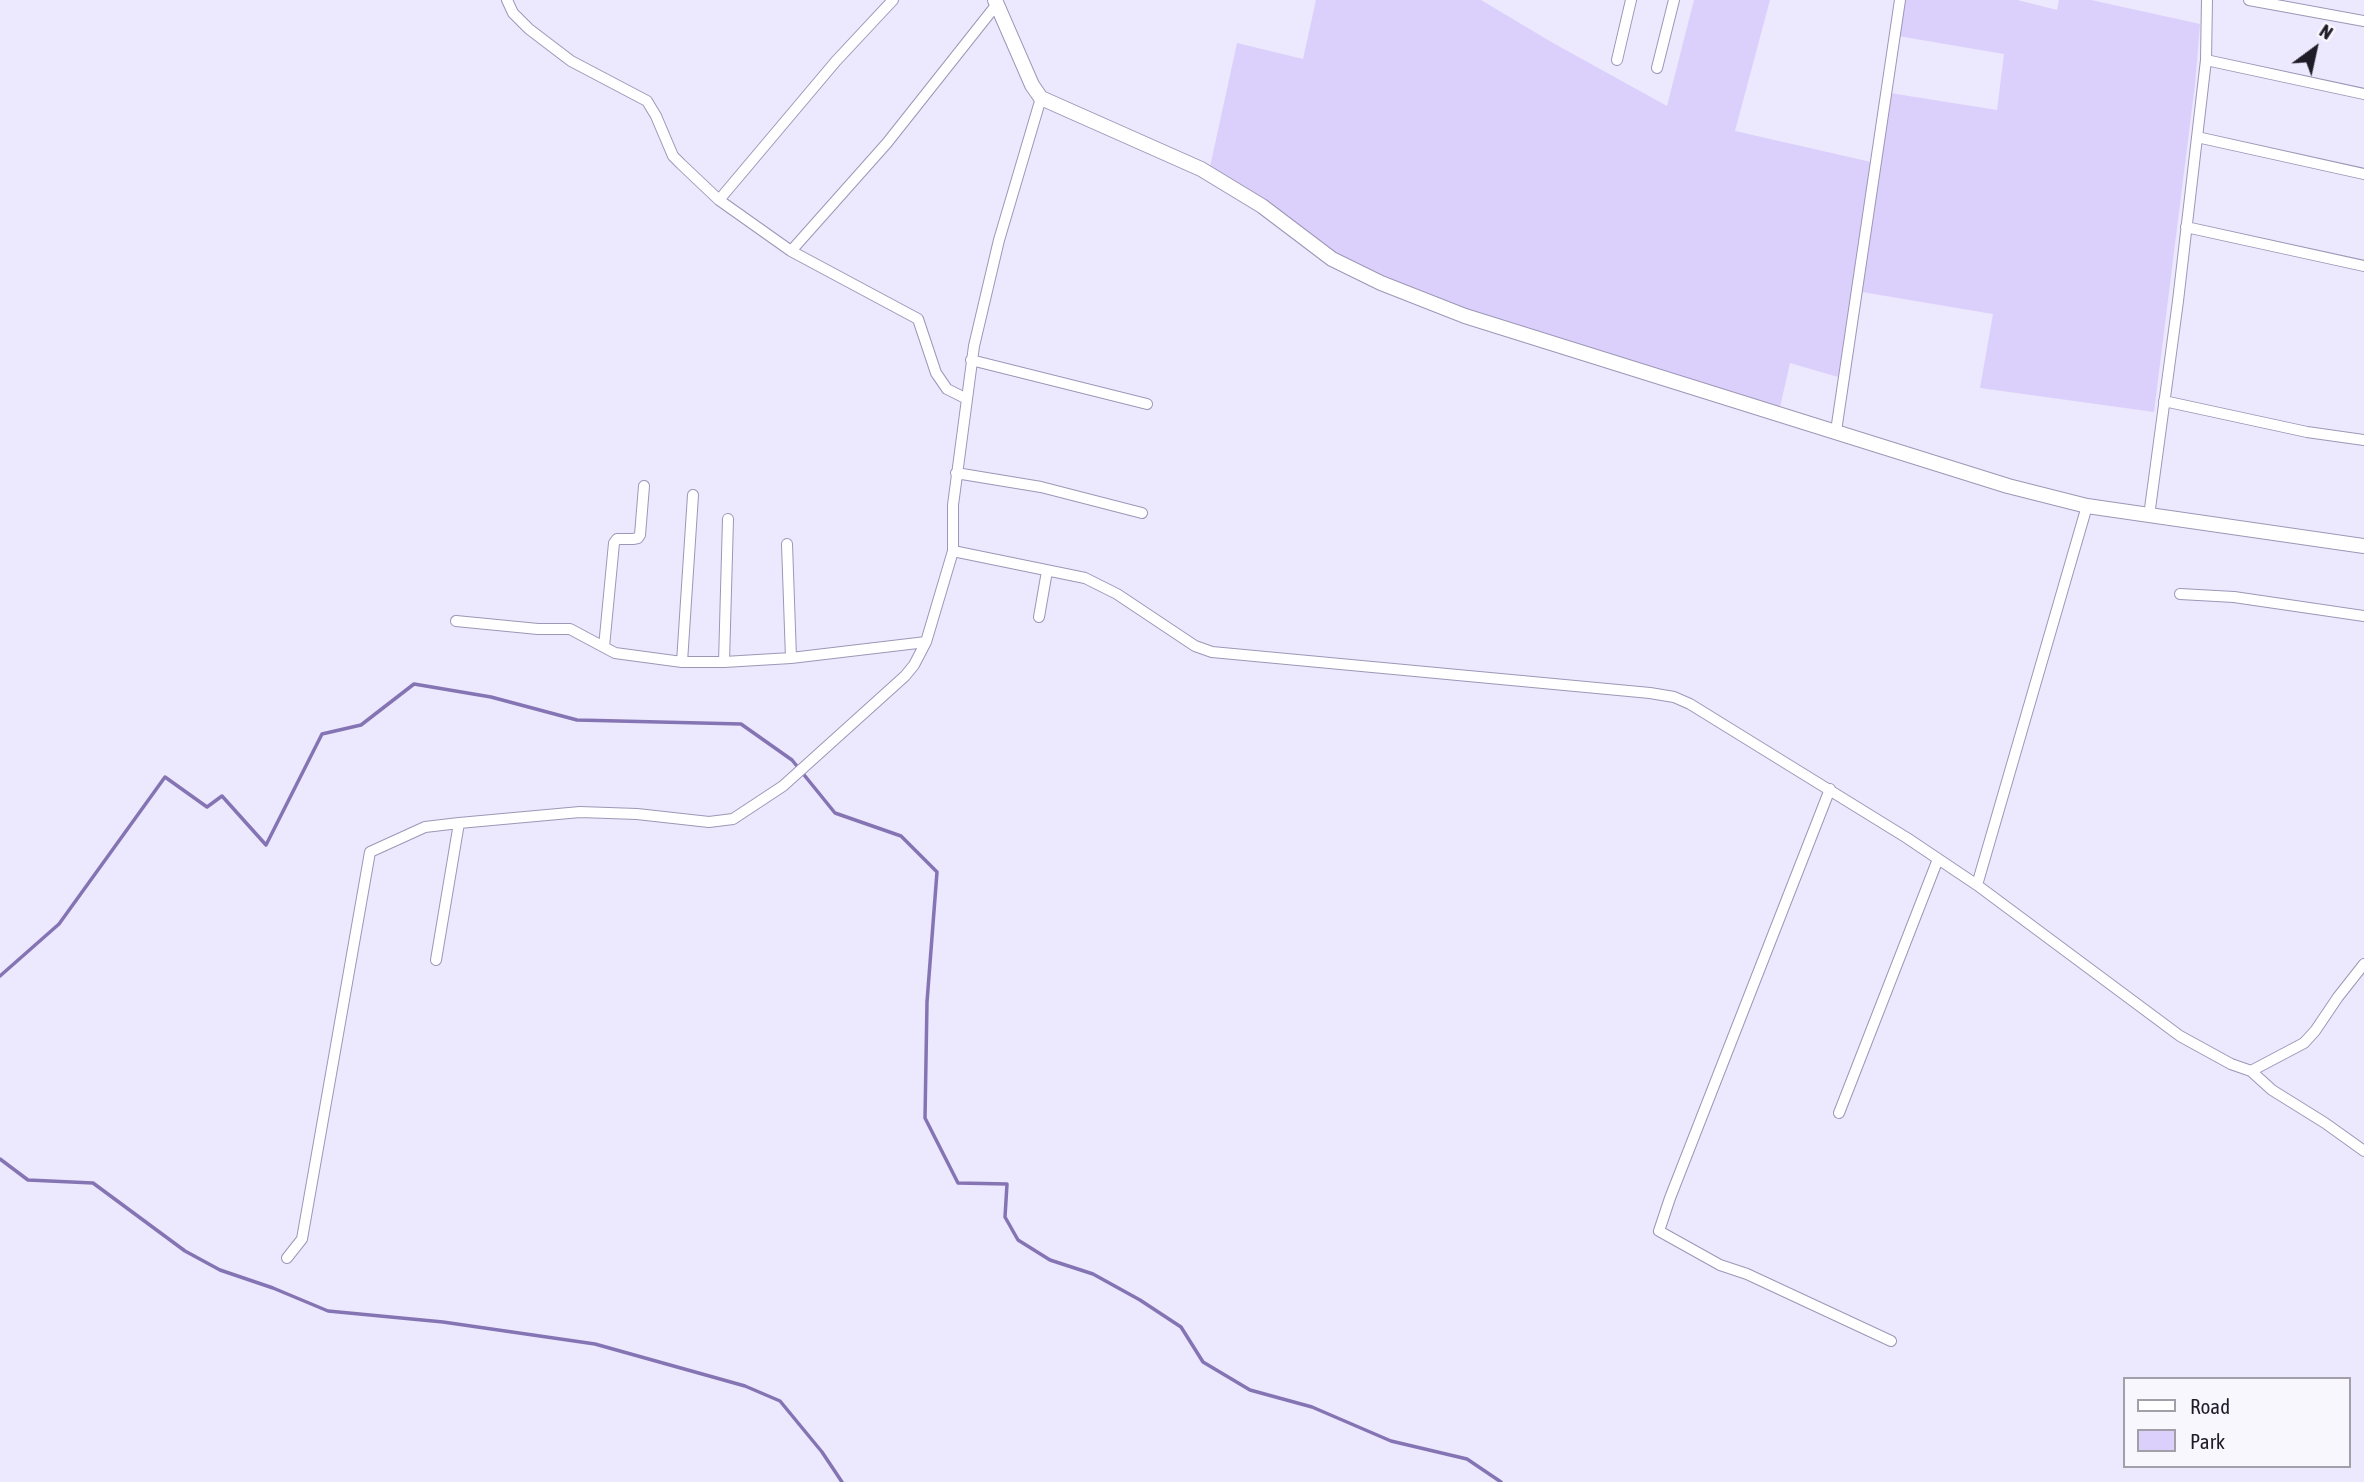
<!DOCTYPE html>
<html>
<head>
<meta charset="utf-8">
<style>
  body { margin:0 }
  #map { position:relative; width:2364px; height:1482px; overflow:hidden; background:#ece8fd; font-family:"Asap Condensed",sans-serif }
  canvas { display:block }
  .legend { position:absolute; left:2123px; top:1377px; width:228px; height:91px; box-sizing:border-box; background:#f9f7fe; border:2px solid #a29fa8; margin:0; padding:9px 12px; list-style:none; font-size:21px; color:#1f1c28 }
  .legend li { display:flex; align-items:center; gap:14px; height:35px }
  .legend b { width:35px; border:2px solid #a29fa8 }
  .north { position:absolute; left:2280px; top:14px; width:70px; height:70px; -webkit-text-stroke:5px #f9f7fe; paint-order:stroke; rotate:33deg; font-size:19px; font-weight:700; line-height:28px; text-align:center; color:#1f1c28 }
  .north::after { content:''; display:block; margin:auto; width:24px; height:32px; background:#1f1c28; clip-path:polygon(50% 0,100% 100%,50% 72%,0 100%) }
</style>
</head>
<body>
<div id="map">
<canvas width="2364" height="1482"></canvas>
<ul class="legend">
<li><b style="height:9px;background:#fff"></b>Road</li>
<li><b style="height:19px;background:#dbd0fc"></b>Park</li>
</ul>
<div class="north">N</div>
</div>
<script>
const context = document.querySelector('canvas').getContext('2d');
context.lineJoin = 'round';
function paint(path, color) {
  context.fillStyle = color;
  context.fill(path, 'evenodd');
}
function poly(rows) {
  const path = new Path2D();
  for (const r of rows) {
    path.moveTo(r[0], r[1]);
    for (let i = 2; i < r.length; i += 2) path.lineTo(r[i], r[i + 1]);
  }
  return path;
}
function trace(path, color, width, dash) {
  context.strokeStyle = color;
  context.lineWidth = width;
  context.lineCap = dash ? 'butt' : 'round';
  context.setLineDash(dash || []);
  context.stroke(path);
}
paint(poly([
  [1316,0,1481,0,1553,43,1667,106,1694,0,1770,0,1735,131,1871,162,1838,377,1790,363,1780,407,1577,347,1468,310,1345,262,1210,167,1237,43,1303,59],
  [1903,0,2017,0,2057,10,2059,0,2091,0,2200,24,2195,84,2154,412,1980,388,1993,314,1862,292,1890,93,1997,110,2004,54,1898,36]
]), '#dbd0fc');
trace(poly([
  [0,976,59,924,165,777,207,807,222,796,266,845,322,734,361,725,414,684,491,697,577,720,741,724,792,760,835,813,901,836,937,872,927,1002,925,1118,958,1183,1007,1184,1005,1217,1018,1240,1050,1260,1093,1274,1140,1300,1181,1327,1203,1362,1250,1390,1312,1407,1391,1441,1467,1459,1501,1482],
  [0,1159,28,1180,93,1183,185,1251,220,1270,273,1288,328,1311,443,1322,595,1344,745,1386,780,1401,822,1452,842,1482]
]), '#8574b3', 3.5);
const street = poly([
  [507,0,513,13,529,29,571,61,647,101,656,116,673,156,681,164,719,200,791,251],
  [2249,0,2364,21],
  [1617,60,1631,0],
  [2206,60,2364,94],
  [1657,68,1674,0],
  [2197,137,2364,174],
  [719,200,836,61,893,0],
  [2186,227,2364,266],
  [971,360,1147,404],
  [965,398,947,389,936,373,918,319,791,251,887,143,997,4],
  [2164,401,2307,432,2364,440],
  [1836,431,1900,0],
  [956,473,1041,487,1142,513],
  [2149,516,2178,301,2206,60,2207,0],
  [787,544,791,658],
  [953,551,1085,578,1117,594,1195,646,1212,652,1650,693,1674,697,1690,704,1907,838,1977,885,2180,1036,2231,1064,2251,1071,2272,1090,2325,1123,2364,1151],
  [2180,594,2234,597,2364,616],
  [1039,617,1047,571],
  [456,621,538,629,570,629,615,653,682,662,724,662,791,658,926,642],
  [604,647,614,543,617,539,633,539,638,538,640,535,644,486],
  [682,662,693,495],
  [724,662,728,519],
  [1830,789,1670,1198,1659,1231,1720,1265,1747,1274,1891,1341],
  [1977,885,2087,506],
  [436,960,459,823],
  [2251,1071,2304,1043,2315,1031,2338,997,2364,964],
  [1839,1113,1938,859],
  [287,1258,302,1239,370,852,425,827,459,823,580,812,637,814,709,822,733,819,783,786,905,676,914,665,926,642,953,551,953,505,974,346,999,240,1041,98]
]);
const secondary = poly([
  [995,0,1032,85,1041,98,1201,169,1262,206,1332,259,1381,283,1465,316,2008,486,2087,506,2364,546]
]);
trace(street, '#9e96b7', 12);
trace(secondary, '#9e96b7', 16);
trace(street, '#fff', 10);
trace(secondary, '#fff', 14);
</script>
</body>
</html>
